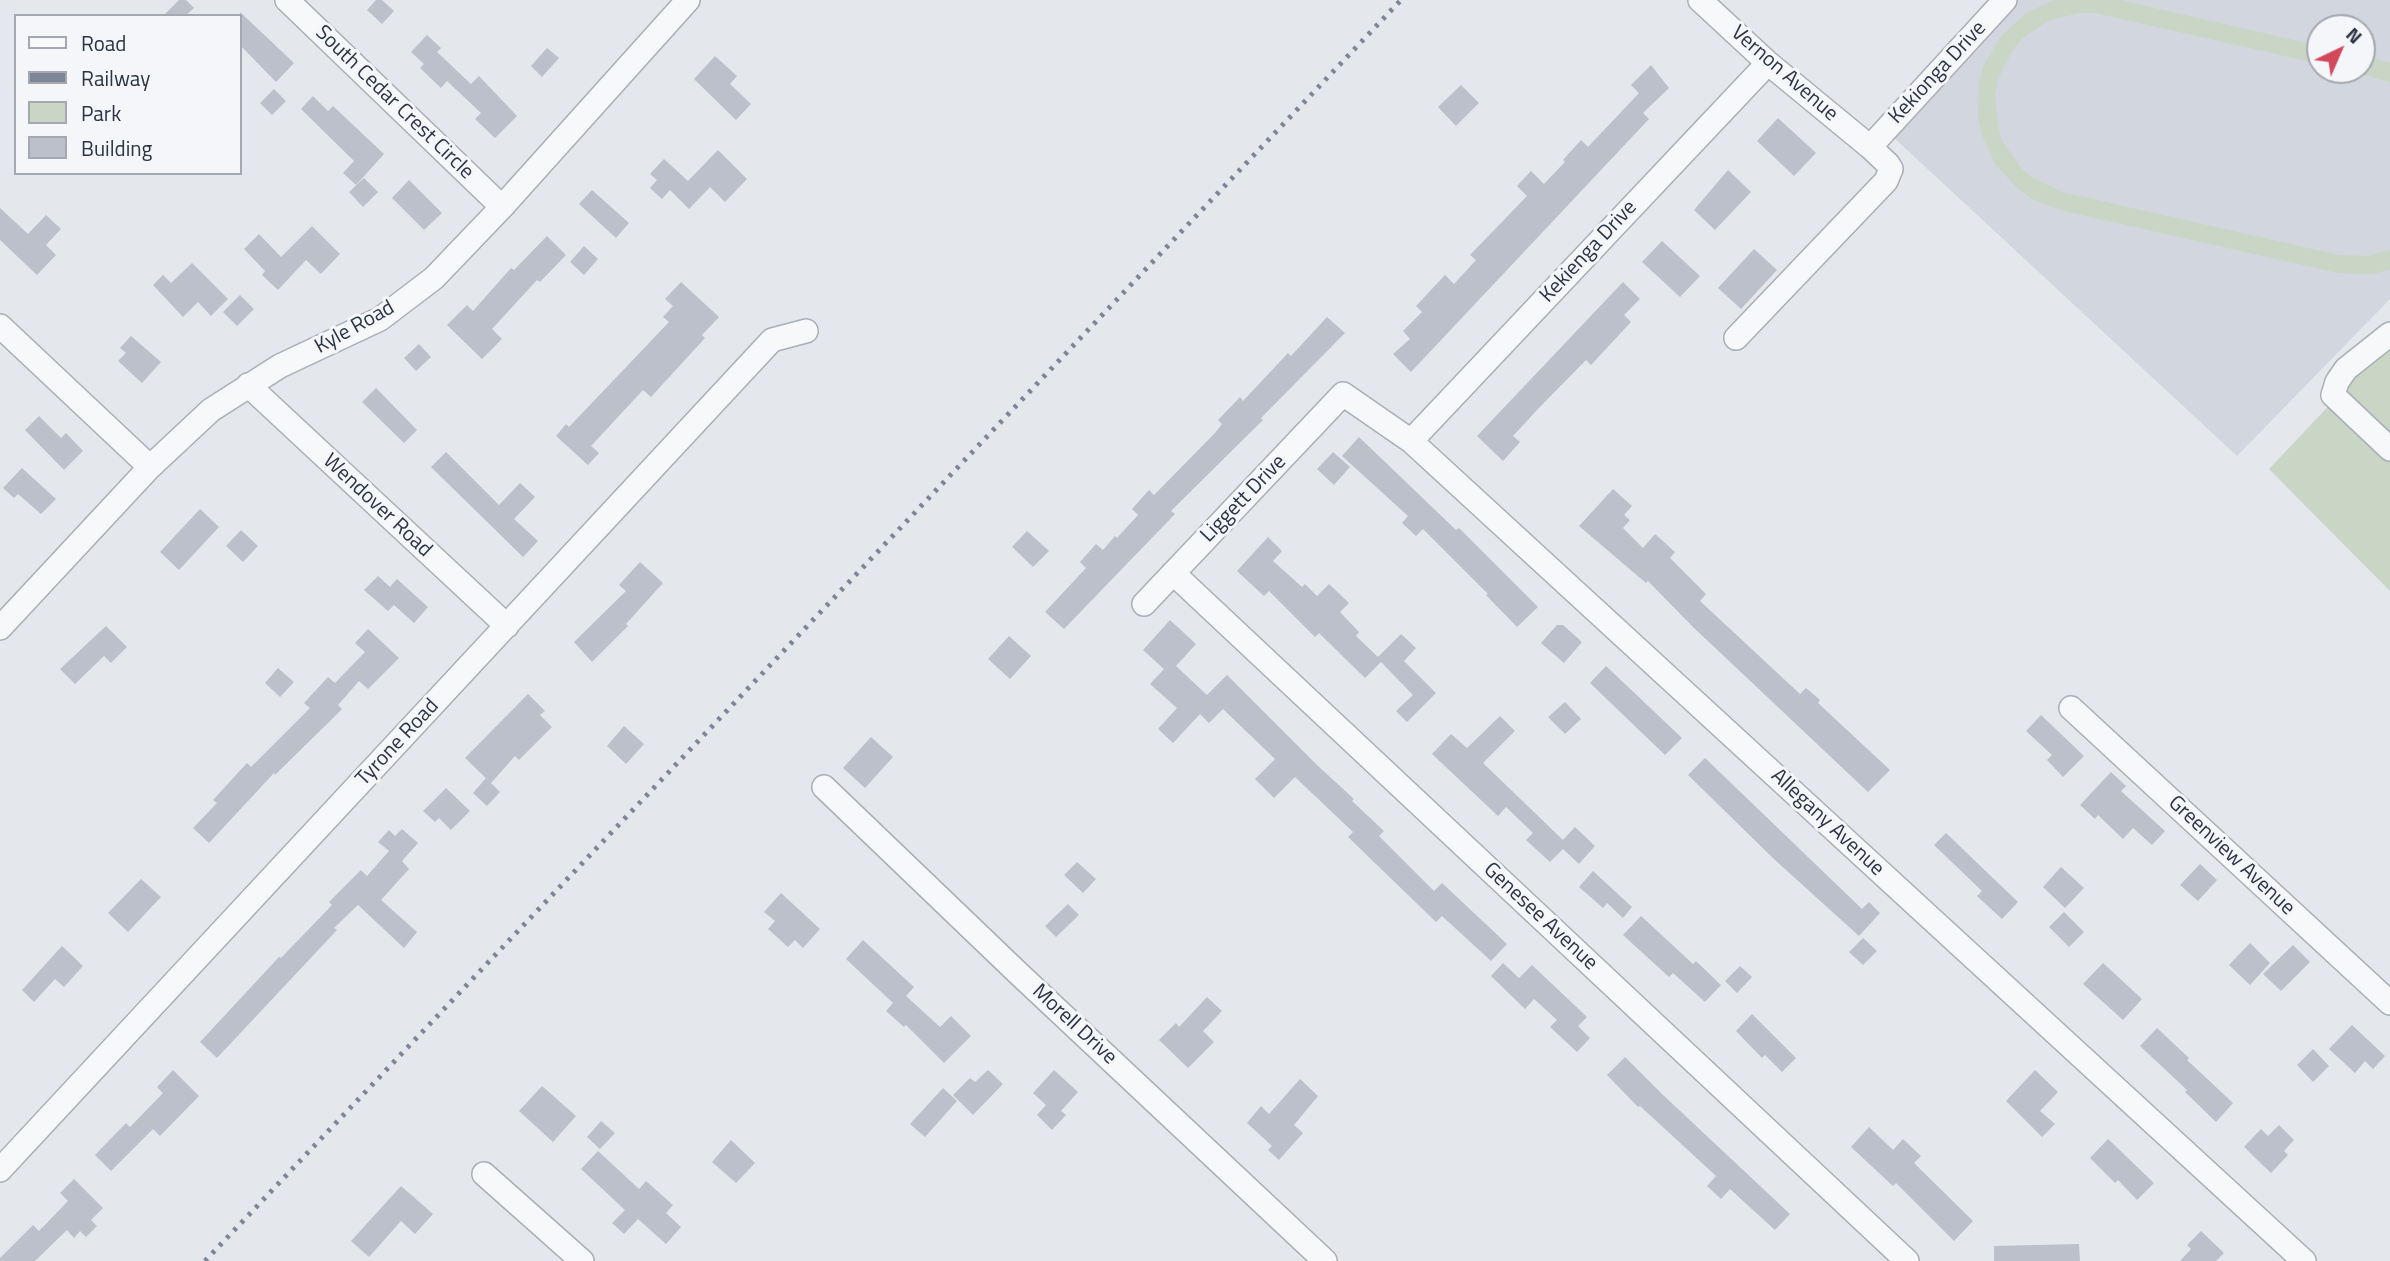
<!DOCTYPE html>
<html>
<head>
<meta charset="utf-8">
<style>
  body { margin:0 }
  #map { position:relative; width:2390px; height:1261px; overflow:hidden; background:#e4e7ec; font-family:"Titillium Web",sans-serif }
  canvas { display:block }
  .legend { position:absolute; left:14px; top:14px; width:228px; height:161px; box-sizing:border-box; background:#f4f6f9; border:2px solid #a4a8b1; margin:0; padding:9px 12px; list-style:none; font-size:21px; color:#2b3445 }
  .legend li { display:flex; align-items:center; gap:14px; height:35px }
  .legend b { width:35px; border:2px solid #a4a8b1 }
  .north { position:absolute; left:2306px; top:14px; width:70px; height:70px; box-sizing:border-box; background:#f4f6f9; border:2px solid #a4a8b1; border-radius:50%; rotate:44deg; font-size:19px; font-weight:700; line-height:28px; text-align:center; color:#2b3445 }
  .north::after { content:''; display:block; margin:auto; width:24px; height:32px; background:#d1495b; clip-path:polygon(50% 0,100% 100%,50% 72%,0 100%) }
</style>
</head>
<body>
<div id="map">
<canvas width="2390" height="1261"></canvas>
<ul class="legend">
<li><b style="height:9px;background:#f7f8fa"></b>Road</li>
<li><b style="height:9px;background:#7d8696"></b>Railway</li>
<li><b style="height:19px;background:#c9d6c5"></b>Park</li>
<li><b style="height:19px;background:#bbc0ca"></b>Building</li>
</ul>
<div class="north">N</div>
</div>
<script>
const context = document.querySelector('canvas').getContext('2d');
context.lineJoin = 'round';
function paint(path, color) {
  context.fillStyle = color;
  context.fill(path, 'evenodd');
}
function poly(rows) {
  const path = new Path2D();
  for (const r of rows) {
    path.moveTo(r[0], r[1]);
    for (let i = 2; i < r.length; i += 2) path.lineTo(r[i], r[i + 1]);
  }
  return path;
}
function trace(path, color, width, dash) {
  context.strokeStyle = color;
  context.lineWidth = width;
  context.lineCap = dash ? 'butt' : 'round';
  context.setLineDash(dash || []);
  context.stroke(path);
}
function drawText(font, color, halo, rows, align = 'center') {
  context.font = font + ' "Titillium Web",sans-serif';
  context.lineWidth = 6;
  context.setLineDash([]);
  context.textBaseline = 'middle';
  context.strokeStyle = halo;
  context.fillStyle = color;
  for (const [text, x, y, turn = 0] of rows) {
    context.save();
    context.translate(x, y);
    context.rotate((+turn || 0) * Math.PI / 180);
    context.textAlign = isNaN(turn) ? turn : align;
    if (halo) context.strokeText(text, 0, 0);
    context.fillText(text, 0, 0);
    context.restore();
  }
}
paint(poly([
  [2018,0,2390,0,2390,299,2237,456,1892,136],
  [2320,28,2362,28,2362,70,2320,70]
]), '#d2d6de');
paint(poly([
  [2054,0,2120,0,2320,46,2320,64,2095,13,2079,13,2048,21,2022,39,2012,51,1998,79,1995,95,1998,127,2003,142,2021,168,2033,178,2062,192,2339,255,2368,256,2390,250,2390,270,2372,274,2338,273,2064,211,2032,199,2018,189,1995,164,1981,133,1978,116,1979,82,1984,65,2001,36,2026,13],
  [2362,55,2390,63,2390,82,2345,70,2362,70],
  [2390,341,2390,591,2269,469]
]), '#c9d6c5');
paint(poly([
  [179,0,186,0,194,8,185,16,163,16],
  [376,0,382,0,394,11,382,24,367,10],
  [240,12,294,63,276,82,240,45],
  [427,35,441,48,437,52,471,84,479,76,517,116,495,138,475,119,481,113,447,81,441,88,420,68,424,64,411,52],
  [547,48,559,58,542,77,531,66],
  [715,56,737,76,730,84,751,104,736,120,694,79],
  [1651,65,1669,88,1643,113,1649,119,1411,372,1393,354,1410,339,1403,331,1422,312,1416,306,1445,275,1454,284,1476,260,1470,255,1527,196,1517,186,1531,171,1544,184,1565,162,1563,160,1581,140,1588,147,1639,93,1631,85],
  [1461,85,1479,103,1456,126,1438,107],
  [274,89,286,101,272,115,260,103],
  [313,96,328,111,333,106,384,154,356,185,343,173,354,161,301,109],
  [1778,118,1816,153,1794,176,1757,141],
  [718,150,747,179,725,202,710,187,689,209,670,190,662,199,650,188,657,180,650,174,664,159,688,181],
  [1728,170,1751,192,1715,230,1694,210],
  [364,178,378,192,363,207,349,192],
  [409,180,442,213,424,230,392,198],
  [592,190,629,223,616,238,579,204],
  [0,208,28,234,46,215,61,229,46,245,56,255,37,275,0,240],
  [312,226,340,254,321,274,306,260,278,290,262,275,265,271,244,249,259,234,281,257],
  [547,236,566,255,540,282,537,280,492,329,502,339,482,359,447,325,467,305,473,311,511,268,514,270],
  [1662,241,1700,276,1680,297,1642,262],
  [584,246,598,259,584,275,570,262],
  [1754,249,1777,270,1741,309,1718,288],
  [192,263,228,299,211,316,198,302,183,317,153,285,163,275,171,283],
  [681,282,719,317,702,335,705,338,651,397,643,390,591,446,599,453,588,465,556,436,566,424,569,427,669,322,663,317,673,306,665,299],
  [1623,282,1640,299,1624,315,1631,322,1591,365,1586,360,1537,410,1513,436,1520,442,1503,461,1477,436],
  [240,295,254,309,237,326,223,312],
  [1327,317,1345,333,1261,418,1263,420,1171,511,1175,514,1064,629,1045,612,1086,568,1080,562,1096,544,1103,550,1115,536,1117,538,1138,515,1132,509,1149,490,1154,495,1215,433,1222,424,1218,420,1240,397,1243,401,1288,353,1291,356],
  [131,336,161,362,142,383,118,361,126,353,120,348],
  [419,344,431,357,416,371,404,358],
  [376,388,417,430,404,443,362,402],
  [39,416,61,438,66,433,83,451,64,470,25,430],
  [1359,437,1456,530,1459,528,1538,607,1517,627,1486,595,1488,594,1423,529,1416,536,1402,523,1408,516,1342,456],
  [446,452,499,505,520,483,535,497,514,519,538,541,523,557,431,467],
  [1333,452,1350,467,1334,485,1317,469],
  [22,468,56,499,41,514,18,494,14,498,3,488],
  [1613,489,1632,506,1624,515,1630,520,1623,528,1643,548,1655,534,1675,552,1670,558,1706,594,1700,601,1800,694,1806,688,1820,700,1818,703,1890,770,1868,792,1693,627,1648,581,1646,583,1579,526],
  [200,509,219,527,179,570,160,552],
  [241,530,258,546,243,562,226,546],
  [1027,531,1049,551,1033,567,1012,547],
  [1268,537,1282,551,1273,561,1302,587,1305,584,1317,596,1329,584,1349,603,1340,612,1359,632,1356,636,1378,657,1401,634,1416,648,1404,661,1436,693,1407,722,1396,711,1413,695,1381,662,1365,678,1319,633,1315,637,1269,591,1264,596,1237,571],
  [640,562,663,583,626,624,628,626,592,662,574,642,626,591,619,585],
  [378,576,390,587,397,579,428,607,414,623,394,605,388,611,364,590],
  [1170,620,1196,644,1176,666,1207,695,1227,675,1317,765,1354,799,1352,801,1384,831,1379,836,1434,891,1442,883,1507,944,1491,961,1442,916,1436,922,1348,837,1353,832,1295,777,1274,798,1255,779,1275,759,1223,709,1209,723,1200,714,1173,743,1158,729,1177,708,1150,684,1164,669,1143,650],
  [1557,625,1563,625,1582,642,1564,663,1541,643],
  [106,626,127,647,111,663,104,656,75,684,60,669],
  [368,629,399,658,368,689,359,681,338,705,342,709,327,724,275,775,274,773,209,843,193,828,217,803,213,800,247,763,251,767,310,708,304,703,328,677,335,683,365,652,355,643],
  [1009,636,1031,656,1010,679,988,659],
  [1606,666,1682,738,1665,755,1590,683],
  [278,668,294,682,280,697,265,683],
  [528,694,545,711,540,715,552,727,519,760,515,756,491,783,465,758],
  [1565,702,1581,719,1565,734,1548,717],
  [2041,715,2084,756,2063,777,2047,760,2052,755,2026,731],
  [1500,716,1515,731,1483,763,1563,840,1575,827,1595,846,1579,864,1563,849,1550,862,1526,840,1533,833,1506,807,1498,816,1432,754,1451,734,1467,748],
  [624,726,644,744,626,764,607,746],
  [871,737,893,757,865,788,843,768],
  [1705,758,1862,909,1869,902,1880,913,1859,936,1775,860,1688,775],
  [2111,772,2126,786,2121,791,2165,831,2152,845,2133,828,2123,839,2098,815,2095,819,2080,805],
  [486,778,500,792,487,806,473,793],
  [446,788,470,811,451,830,439,818,435,822,423,811],
  [402,829,418,843,402,861,409,869,381,900,417,932,404,948,358,905,334,928,337,930,217,1058,200,1042,279,957,281,958,332,905,329,902,361,870,367,876,389,851,378,842,389,830,395,836],
  [1946,833,2018,902,2002,919,1977,896,1982,891,1934,845],
  [1077,862,1096,879,1083,893,1064,875],
  [2200,864,2217,880,2198,901,2180,885],
  [2061,867,2084,888,2065,908,2043,887],
  [1593,871,1632,907,1623,918,1607,903,1603,908,1579,887],
  [141,879,161,897,128,932,108,913],
  [781,893,820,929,803,948,795,940,788,947,768,929,775,921,764,912],
  [1068,904,1079,915,1056,937,1045,926],
  [2064,912,2084,932,2069,947,2049,927],
  [1641,916,1693,964,1696,961,1721,985,1705,1002,1673,973,1669,977,1623,935],
  [1863,938,1877,951,1863,965,1849,952],
  [863,940,914,987,906,996,940,1027,951,1016,971,1036,944,1063,906,1025,904,1027,886,1011,893,1003,846,959],
  [2250,943,2270,963,2250,985,2229,965],
  [2293,945,2310,962,2281,991,2263,974],
  [62,946,83,966,64,987,55,979,34,1002,22,990],
  [1503,963,1519,978,1532,965,1587,1017,1578,1026,1590,1038,1577,1052,1550,1027,1557,1020,1534,999,1525,1009,1491,976],
  [2103,963,2142,999,2123,1020,2083,984],
  [1740,966,1752,977,1737,993,1725,981],
  [1207,997,1222,1011,1203,1031,1214,1042,1188,1068,1159,1040,1176,1023,1179,1027],
  [1752,1014,1796,1058,1782,1072,1765,1055,1762,1058,1736,1031],
  [2352,1025,2385,1056,2373,1069,2365,1061,2355,1073,2329,1049],
  [2157,1028,2189,1058,2187,1060,2233,1103,2216,1122,2185,1092,2187,1090,2140,1046],
  [2313,1049,2329,1066,2313,1082,2297,1065],
  [1625,1057,1662,1094,1790,1214,1775,1230,1730,1189,1721,1199,1707,1186,1716,1176,1640,1106,1638,1107,1607,1075],
  [173,1070,199,1096,160,1136,153,1129,111,1171,95,1155,126,1123,130,1127,163,1093,157,1087],
  [988,1070,1003,1084,973,1115,953,1095,970,1078,975,1082],
  [1054,1070,1078,1092,1061,1111,1066,1115,1052,1130,1037,1115,1046,1105,1033,1093],
  [2035,1070,2058,1092,2040,1111,2055,1124,2042,1137,2006,1101],
  [1300,1079,1318,1096,1294,1125,1303,1133,1279,1160,1268,1150,1272,1146,1247,1123,1261,1106,1269,1114],
  [542,1086,576,1116,553,1142,519,1111],
  [943,1088,957,1101,925,1137,910,1124],
  [601,1121,615,1133,600,1149,587,1137],
  [2279,1125,2294,1140,2284,1151,2288,1155,2271,1173,2244,1147,2261,1129,2268,1136],
  [1869,1127,1893,1150,1903,1139,1921,1156,1914,1163,1973,1221,1954,1241,1896,1183,1893,1186,1851,1147],
  [2108,1139,2154,1183,2137,1200,2118,1180,2115,1183,2090,1158],
  [731,1140,755,1163,736,1183,712,1162],
  [598,1151,639,1189,646,1181,673,1205,666,1213,681,1227,666,1244,638,1219,624,1234,612,1223,625,1210,581,1169],
  [74,1179,103,1208,91,1220,97,1226,86,1237,80,1231,74,1238,67,1230,35,1261,0,1261,0,1258,33,1225,39,1231,68,1201,60,1193],
  [401,1186,433,1214,415,1234,401,1221,369,1257,351,1241],
  [2201,1231,2224,1253,2216,1261,2180,1261,2191,1249,2187,1245],
  [2079,1244,2080,1261,1994,1261,1994,1246]
]), '#bbc0ca');
const minor = poly([
  [287,0,502,207],
  [1700,0,1768,63,1870,147,1888,164,1891,169,1886,181,1736,338],
  [1870,147,2005,0],
  [0,326,150,467],
  [2390,334,2346,369,2337,382,2333,395,2390,449],
  [248,385,507,626],
  [1411,441,1768,63],
  [1173,573,1907,1261],
  [1144,604,1343,394,1411,441,2304,1261],
  [0,628,150,467,211,410,280,366,380,319,434,278,502,207,688,0],
  [2071,708,2390,1003],
  [824,787,1018,973,1325,1261],
  [0,1170,772,340,806,331],
  [484,1174,582,1261]
]);
trace(minor, '#a9aeb7', 26);
trace(minor, '#f7f8fa', 23);
trace(poly([
  [205,1261,1401,0]
]), '#7d8696', 5, [3.5, 7]);
drawText('21px', '#2b3445', '#f4f6f9', [
  ["Kekionga Drive",1938,73,-47],
  ["Vernon Avenue",1784,74,41],
  ["South Cedar Crest Circle",394,103,44],
  ["Kekienga Drive",1589,252,-47],
  ["Kyle Road",355,328,-29],
  ["Liggett Drive",1244,499,-46],
  ["Wendover Road",377,506,43],
  ["Tyrone Road",398,743,-47],
  ["Allegany Avenue",1827,823,43],
  ["Greenview Avenue",2231,856,43],
  ["Genesee Avenue",1540,917,43],
  ["Morell Drive",1074,1025,43]
]);
</script>
</body>
</html>
